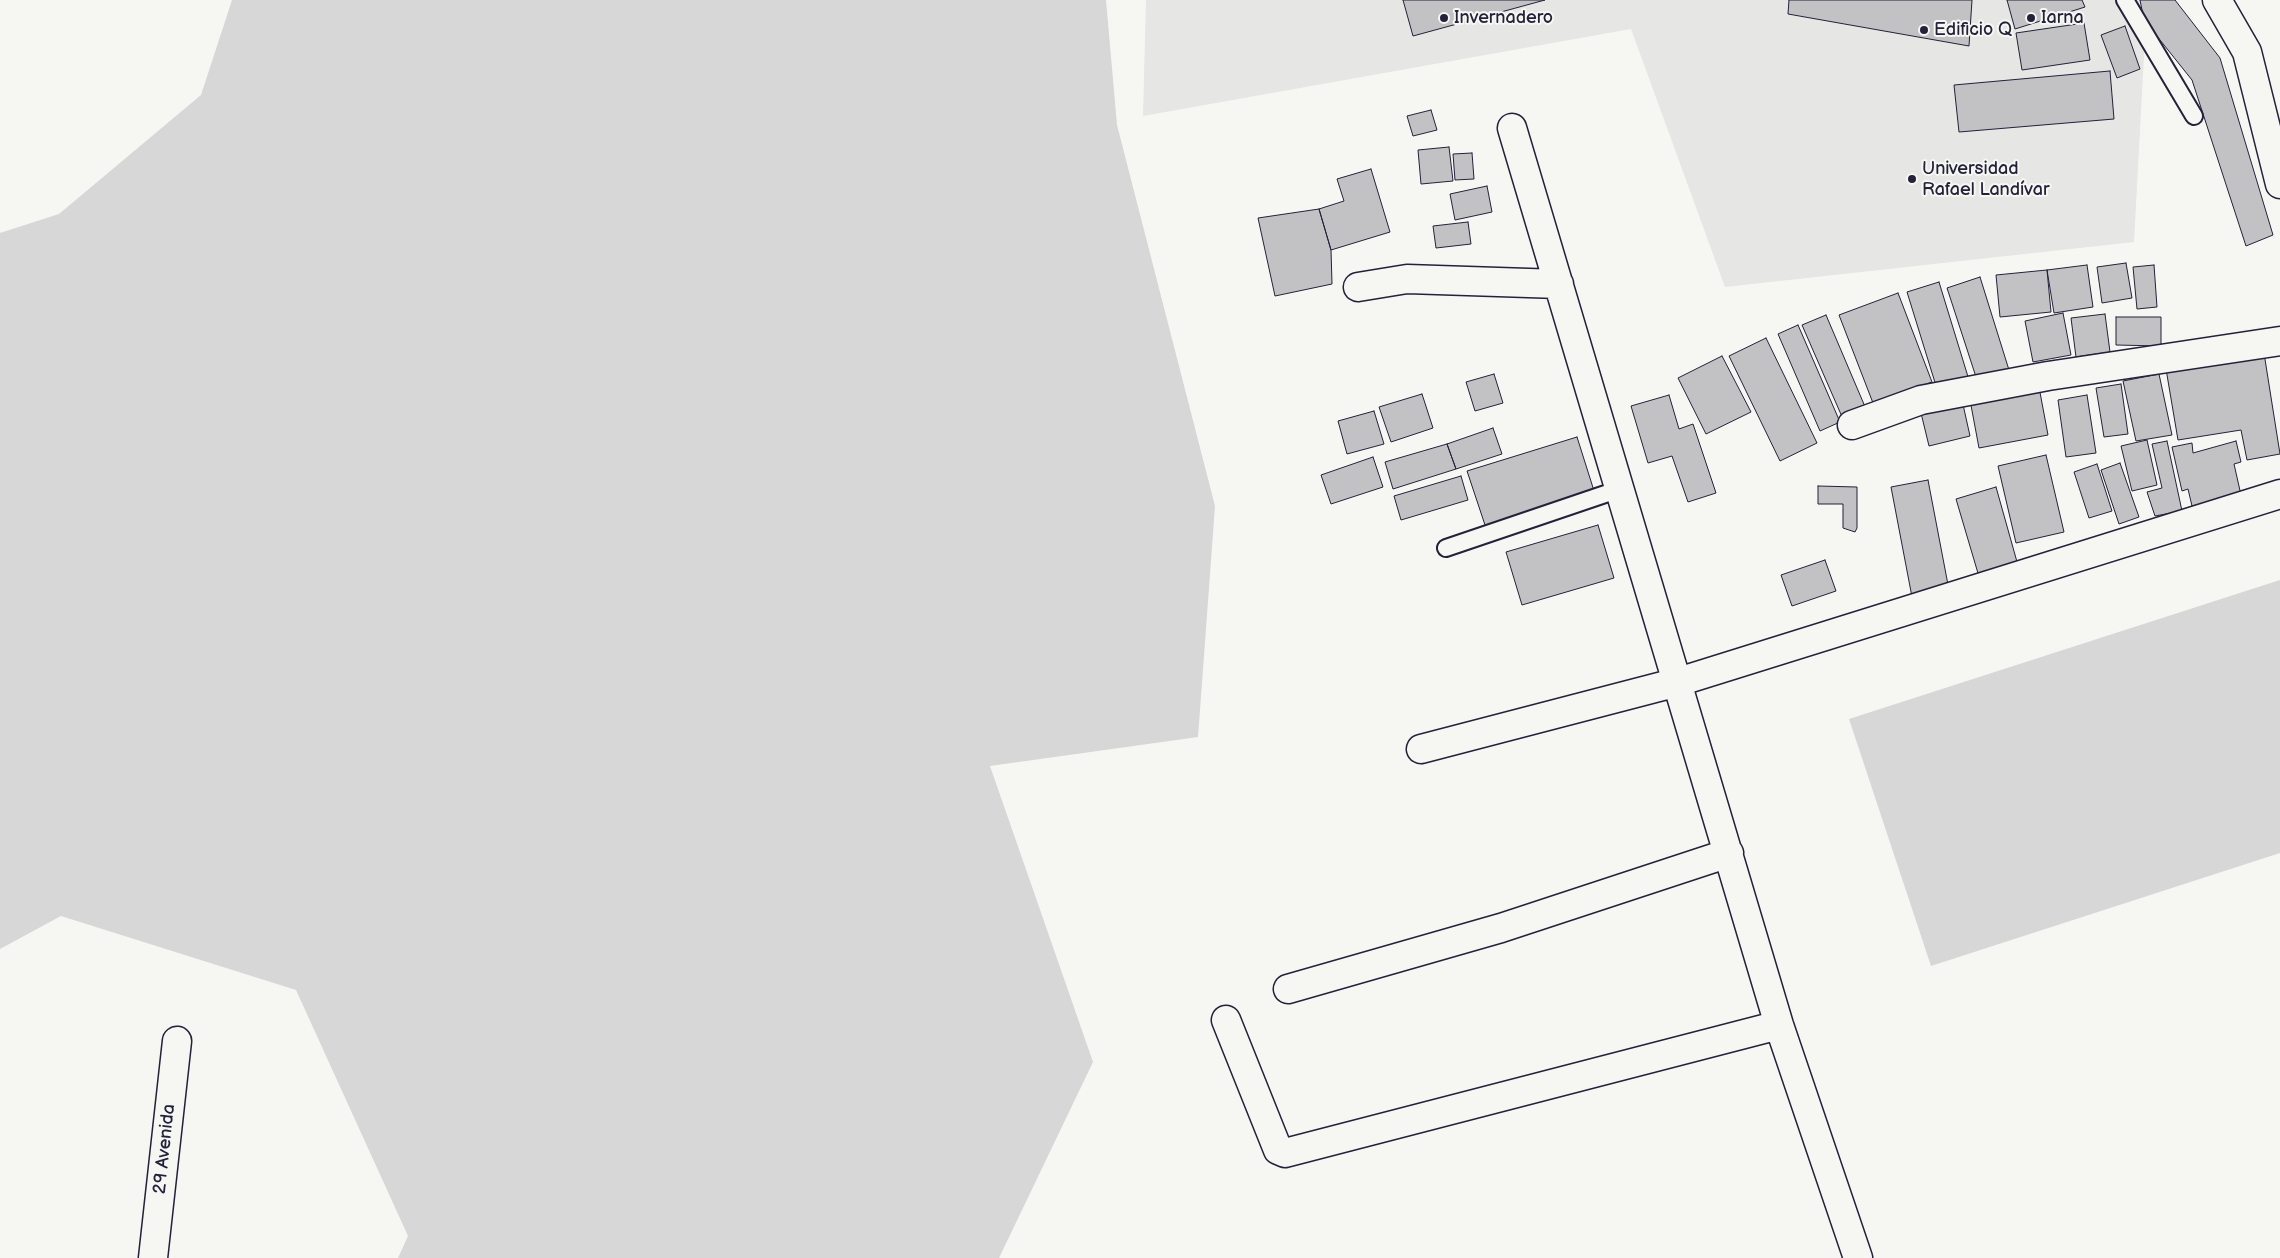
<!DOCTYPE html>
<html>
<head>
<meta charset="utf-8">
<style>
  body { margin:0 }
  canvas { display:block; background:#f6f6f2 }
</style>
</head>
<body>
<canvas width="2280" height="1258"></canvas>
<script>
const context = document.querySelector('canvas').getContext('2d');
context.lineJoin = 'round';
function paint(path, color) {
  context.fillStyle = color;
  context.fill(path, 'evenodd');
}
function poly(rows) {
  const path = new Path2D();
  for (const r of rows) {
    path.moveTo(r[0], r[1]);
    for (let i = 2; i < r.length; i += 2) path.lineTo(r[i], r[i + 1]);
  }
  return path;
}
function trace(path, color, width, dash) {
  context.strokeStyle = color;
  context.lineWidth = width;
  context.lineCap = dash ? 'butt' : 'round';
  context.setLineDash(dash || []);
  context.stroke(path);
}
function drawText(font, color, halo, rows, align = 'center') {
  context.font = font + ' "Balsamiq Sans",sans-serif';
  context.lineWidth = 4;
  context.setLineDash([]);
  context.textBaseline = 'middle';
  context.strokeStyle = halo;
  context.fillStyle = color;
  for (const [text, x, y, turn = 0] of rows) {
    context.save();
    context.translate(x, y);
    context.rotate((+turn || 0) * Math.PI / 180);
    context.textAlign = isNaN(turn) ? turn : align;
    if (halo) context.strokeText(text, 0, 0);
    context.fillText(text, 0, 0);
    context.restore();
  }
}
paint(poly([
  [1146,0,2147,0,2134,242,1725,287,1631,29,1143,116]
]), '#e6e6e4');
paint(poly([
  [232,0,1106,0,1117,125,1215,506,1198,737,990,766,1093,1062,999,1258,398,1258,408,1236,296,990,61,916,0,949,0,233,59,214,201,95],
  [2280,580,2280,853,1931,966,1849,719]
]), '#d7d7d7');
const building = poly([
  [1403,0,1545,0,1413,36,1403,0],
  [1789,0,1972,0,1969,46,1788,14,1789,0],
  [2007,0,2082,0,2085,7,2015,29,2007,0],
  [2140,0,2175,0,2220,58,2273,235,2246,246,2192,80,2144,20,2140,0],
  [2084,23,2090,60,2022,70,2016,33,2084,23],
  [2125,26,2140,69,2117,78,2101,35,2125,26],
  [2110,71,2114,119,1959,132,1954,85,2110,71],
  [1431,110,1437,130,1413,136,1407,116,1431,110],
  [1449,147,1453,181,1421,184,1418,150,1449,147],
  [1472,153,1474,179,1455,180,1453,154,1472,153],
  [1371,169,1390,232,1331,250,1319,209,1344,201,1337,179,1371,169],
  [1487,186,1492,212,1455,220,1450,194,1487,186],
  [1319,209,1331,250,1332,284,1275,296,1258,218,1319,209],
  [1468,222,1471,244,1436,248,1433,226,1468,222],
  [2126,263,2132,298,2102,303,2097,267,2126,263],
  [2087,265,2093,307,2054,313,2047,270,2087,265],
  [2154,265,2157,307,2137,309,2133,267,2154,265],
  [2047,270,2051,312,2000,317,1996,275,2047,270],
  [1980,277,2009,370,1977,380,1947,288,1980,277],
  [1939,282,1969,380,1937,389,1907,292,1939,282],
  [1898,293,1932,382,1873,403,1839,315,1898,293],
  [2063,313,2071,355,2033,362,2025,321,2063,313],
  [2105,314,2110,352,2076,357,2071,318,2105,314],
  [1826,315,1866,409,1843,419,1802,325,1826,315],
  [2116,317,2161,317,2161,346,2116,345,2116,317],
  [1798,325,1840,422,1820,431,1778,334,1798,325],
  [1766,338,1817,443,1780,461,1729,356,1766,338],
  [2264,353,2280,454,2247,460,2241,430,2178,440,2166,369,2264,353],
  [1722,356,1751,412,1706,434,1678,378,1722,356],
  [1494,374,1503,403,1475,411,1466,382,1494,374],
  [2159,374,2172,435,2136,441,2123,381,2159,374],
  [2121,384,2128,434,2104,437,2096,388,2121,384],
  [2039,387,2048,435,1979,448,1970,400,2039,387],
  [1422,394,1433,428,1391,442,1379,407,1422,394],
  [1669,395,1679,429,1693,424,1716,493,1688,502,1672,456,1648,463,1631,406,1669,395],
  [2087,395,2096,453,2066,457,2058,400,2087,395],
  [1962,400,1970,436,1929,446,1920,409,1962,400],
  [1374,411,1384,444,1347,454,1338,421,1374,411],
  [1493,428,1502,454,1456,469,1447,444,1493,428],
  [1577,437,1595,494,1486,528,1467,471,1577,437],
  [2147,440,2157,485,2132,491,2121,446,2147,440],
  [2167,441,2182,511,2155,516,2147,492,2162,488,2152,444,2167,441],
  [2236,441,2241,462,2234,464,2241,495,2192,506,2188,489,2182,491,2172,447,2192,443,2193,453,2236,441],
  [1447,444,1456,469,1393,489,1385,462,1447,444],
  [2046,455,2064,532,2016,543,1998,466,2046,455],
  [1373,457,1383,487,1331,504,1321,475,1373,457],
  [2120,463,2139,517,2119,524,2101,470,2120,463],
  [2097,464,2112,511,2089,518,2074,472,2097,464],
  [1461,476,1468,500,1401,520,1394,496,1461,476],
  [1928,480,1949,590,1912,597,1891,487,1928,480],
  [1818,486,1857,487,1857,528,1855,532,1843,528,1843,504,1818,504,1818,486],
  [1996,487,2019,569,1980,580,1956,499,1996,487],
  [1598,525,1614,578,1522,605,1506,552,1598,525],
  [1825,560,1836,591,1792,606,1781,575,1825,560]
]);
paint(building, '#c2c2c4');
trace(building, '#22223b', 1);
const service = poly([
  [2125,0,2194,116],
  [1446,548,1620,489]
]);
const minor = poly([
  [2217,0,2247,52,2280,184],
  [1512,128,1779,1025,1858,1258],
  [1358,287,1407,279,1559,284],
  [1852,425,1921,400,2048,376,2280,341],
  [1421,749,1678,682,2280,494],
  [1288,989,1501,928,1729,853],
  [1226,1020,1278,1150,1285,1153,1779,1025],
  [153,1258,177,1041]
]);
trace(service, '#22223b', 20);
trace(minor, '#22223b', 31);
trace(service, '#f6f6f2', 16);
trace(minor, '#f6f6f2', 28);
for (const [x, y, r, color] of [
  [1444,18,5,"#22223b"],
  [2031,18,5,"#22223b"],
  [1924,30,5,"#22223b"],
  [1912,179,5,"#22223b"]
]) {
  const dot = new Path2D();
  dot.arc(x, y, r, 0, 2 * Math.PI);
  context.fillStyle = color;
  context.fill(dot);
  trace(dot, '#f6f6f2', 2);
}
drawText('18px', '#22223b', '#f6f6f2', [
  ["Invernadero",1454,18],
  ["Iarna",2041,18],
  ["Edificio Q",1934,30],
  ["Universidad",1922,169],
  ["Rafael Landívar",1922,190]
], 'left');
drawText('18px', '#22223b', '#f6f6f2', [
  ["29 Avenida",165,1149,-84]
]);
</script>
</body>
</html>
